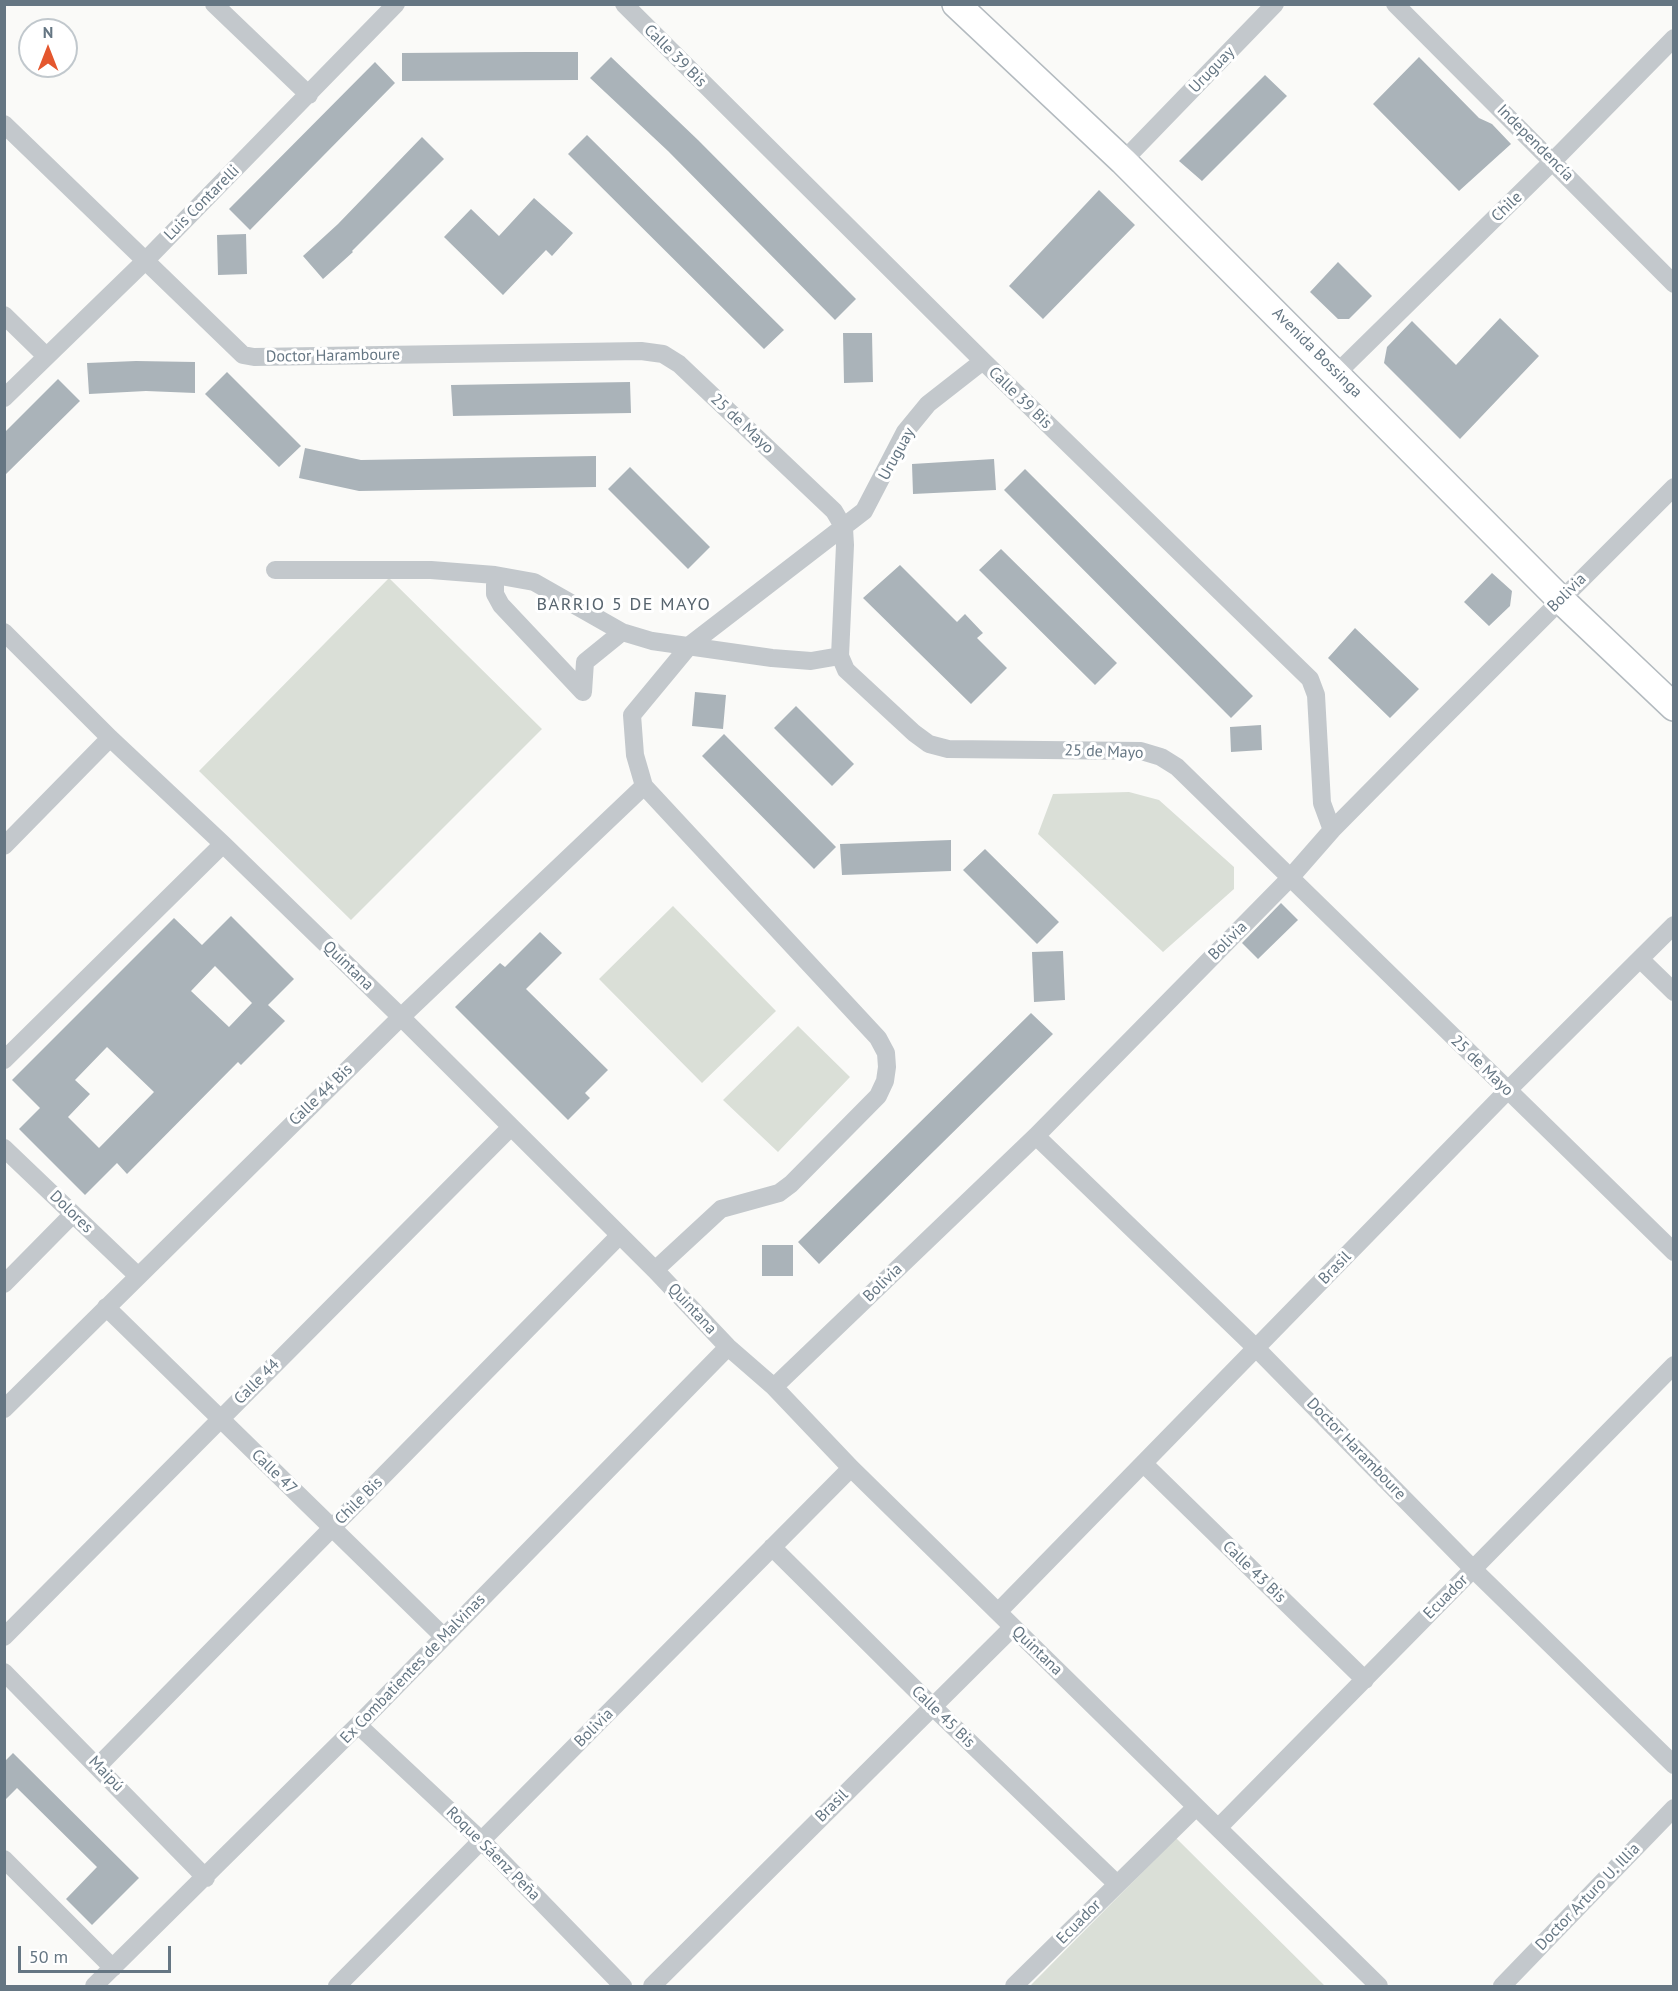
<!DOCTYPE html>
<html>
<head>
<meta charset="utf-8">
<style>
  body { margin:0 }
  #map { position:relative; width:1678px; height:1991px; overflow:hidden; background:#fafaf8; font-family:"PT Sans",sans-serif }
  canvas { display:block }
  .frame { position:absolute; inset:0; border:6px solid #657683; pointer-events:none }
  .north { position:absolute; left:18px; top:18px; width:60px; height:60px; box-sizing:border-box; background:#fff; border:2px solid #c1c8cd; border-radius:50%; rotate:0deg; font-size:16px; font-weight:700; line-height:24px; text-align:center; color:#657683 }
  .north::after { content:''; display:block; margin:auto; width:21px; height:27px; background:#e4572e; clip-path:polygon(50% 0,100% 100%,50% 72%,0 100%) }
  .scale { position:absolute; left:18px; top:1946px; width:153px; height:27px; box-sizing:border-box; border:3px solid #657683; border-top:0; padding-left:8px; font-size:18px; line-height:21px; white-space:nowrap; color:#657683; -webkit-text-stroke:4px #fff; paint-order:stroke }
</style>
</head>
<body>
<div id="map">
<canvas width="1678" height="1991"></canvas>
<div class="frame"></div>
<div class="north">N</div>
<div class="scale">50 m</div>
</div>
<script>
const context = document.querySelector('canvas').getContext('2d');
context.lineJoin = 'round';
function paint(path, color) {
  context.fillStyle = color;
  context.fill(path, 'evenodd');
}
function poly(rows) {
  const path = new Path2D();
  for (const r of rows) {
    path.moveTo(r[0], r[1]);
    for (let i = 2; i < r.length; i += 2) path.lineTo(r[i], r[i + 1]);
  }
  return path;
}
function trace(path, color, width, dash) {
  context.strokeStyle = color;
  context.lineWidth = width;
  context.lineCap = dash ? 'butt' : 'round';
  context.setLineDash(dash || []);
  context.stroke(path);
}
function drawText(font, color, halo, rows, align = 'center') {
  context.font = font + ' "PT Sans",sans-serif';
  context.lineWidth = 6;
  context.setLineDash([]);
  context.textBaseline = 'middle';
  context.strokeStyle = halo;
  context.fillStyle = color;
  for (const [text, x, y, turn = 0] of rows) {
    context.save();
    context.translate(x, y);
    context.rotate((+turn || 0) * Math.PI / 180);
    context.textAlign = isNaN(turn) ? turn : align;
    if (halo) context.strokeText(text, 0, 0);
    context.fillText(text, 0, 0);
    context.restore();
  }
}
paint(poly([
  [389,578,542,729,351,920,199,771],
  [1129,792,1159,800,1234,867,1234,889,1163,952,1038,834,1053,794],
  [673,906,776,1011,702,1083,599,979],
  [798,1026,850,1077,778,1152,723,1100],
  [1176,1838,1325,1986,1030,1986]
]), '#dadfd7');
paint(poly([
  [526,52,578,52,578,80,402,81,402,53],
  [611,57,698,140,856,299,835,320,668,151,590,78],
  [1419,57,1479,118,1492,124,1511,144,1459,191,1373,104],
  [375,62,395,83,250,230,229,209],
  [1265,75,1287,96,1202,181,1179,161],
  [587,135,784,330,764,349,568,154],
  [422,137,444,159,352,251,353,252,323,279,303,256,338,224],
  [1099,190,1135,225,1043,319,1009,286],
  [534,198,573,233,552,256,546,250,503,295,444,237,471,209,499,236],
  [246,234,247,274,218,275,217,235],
  [1338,262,1372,296,1349,319,1338,319,1310,292],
  [1500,318,1539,356,1460,439,1384,363,1387,347,1412,321,1456,365],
  [843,333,872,333,873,382,844,383],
  [136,361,195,362,195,393,146,391,89,394,87,363],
  [227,372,301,446,279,467,205,394],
  [58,379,80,401,4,476,4,433],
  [630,382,631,413,453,416,451,385],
  [305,448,361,460,596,456,596,487,359,491,299,478],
  [994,459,996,490,913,494,912,464],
  [630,467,710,547,688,569,608,489],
  [1025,469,1253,696,1231,718,1004,490],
  [1001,549,1117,663,1095,685,979,570],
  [900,565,957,622,965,614,983,633,977,638,1007,668,971,704,863,598],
  [1492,573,1512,591,1510,606,1489,626,1464,602],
  [1355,628,1419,689,1390,718,1328,658],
  [695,692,726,695,723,729,692,726],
  [796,706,854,764,832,786,774,728],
  [1261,725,1262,750,1231,752,1230,727],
  [724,734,836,847,814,869,702,756],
  [951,840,951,871,842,875,840,844],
  [985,849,1059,922,1037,944,963,870],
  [1281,903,1298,920,1258,959,1242,943],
  [231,916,294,979,268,1005,285,1021,241,1065,238,1062,127,1174,117,1163,85,1195,19,1129,40,1108,12,1080,174,918,202,945],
  [215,966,252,1003,229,1027,191,991],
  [107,1047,154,1092,99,1148,68,1117,90,1094,75,1080],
  [540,932,562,953,526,989,608,1070,585,1093,590,1098,568,1120,455,1007,500,963,505,967],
  [1063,951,1065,1000,1034,1002,1032,952],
  [1031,1013,1053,1034,819,1264,798,1242],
  [762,1245,793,1245,793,1276,762,1276],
  [13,1753,139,1878,92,1925,66,1899,97,1867,17,1788,4,1801,4,1762]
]), '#aab3b9');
const secondary = poly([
  [956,4,1123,161,1560,599,1674,707]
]);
trace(secondary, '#b3babf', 30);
trace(poly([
  [214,4,309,95],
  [624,4,983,361,1310,679,1316,695,1322,803,1332,830],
  [1395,4,1674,284],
  [4,124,243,355,254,357,641,351,663,354,679,364,834,511,844,528,845,545,840,656,846,670,914,733,929,744,948,749,1141,751,1161,757,1177,767,1674,1252],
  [1123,161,1275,4],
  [4,315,46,356],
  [1337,373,1553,161,1674,38],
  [4,398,145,261,396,4],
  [275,570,431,570,495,575,534,582,622,632,652,641,772,658,811,661,840,656],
  [495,575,495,594,501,605,583,692],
  [4,632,110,738,223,844,401,1017,655,1270,728,1347,774,1387,851,1468,1379,1986],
  [583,692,585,662,622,632],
  [4,846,110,738],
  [1640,959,1674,992],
  [4,1060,223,844],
  [1036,1136,1257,1349,1474,1570,1674,1765],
  [4,1148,138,1276],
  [655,1270,721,1209,779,1193,791,1184,878,1096,885,1081,887,1067,886,1053,878,1038,644,786,635,755,632,715,690,645,864,511,905,432,928,404,983,361],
  [4,1284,73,1214],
  [106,1307,444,1637],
  [774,1387,1036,1136,1290,878,1332,830,1420,741,1674,487],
  [4,1409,401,1017,644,786],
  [1144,1464,1365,1680],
  [772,1547,932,1706,1117,1884],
  [998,1612,1508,1090,1674,925],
  [4,1637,510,1128],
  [4,1672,206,1878],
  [358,1725,482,1841,623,1986],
  [98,1766,619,1236],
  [1218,1828,1674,1365],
  [4,1859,113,1968],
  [94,1986,358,1725,728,1347],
  [337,1986,851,1468],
  [652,1986,1013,1627],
  [1014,1986,1196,1807],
  [1502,1986,1674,1808]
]), '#c3c8cc', 18);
trace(secondary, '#fff', 27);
drawText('16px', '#657683', '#fff', [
  ["Calle 39 Bis",675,56,45],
  ["Uruguay",1212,70,-46],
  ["Independencía",1535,143,45],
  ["Luis Contarelli",202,203,-45],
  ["Chile",1507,207,-44],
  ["Avenida Bossinga",1317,353,45],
  ["Doctor Haramboure",333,356,-1],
  ["Calle 39 Bis",1020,398,44],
  ["25 de Mayo",742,424,43],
  ["Uruguay",897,454,-61],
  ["Bolivia",1567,593,-45],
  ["25 de Mayo",1104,752,2],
  ["Bolivia",1228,941,-45],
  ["Quintana",348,966,44],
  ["25 de Mayo",1482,1066,44],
  ["Calle 44 Bis",321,1095,-44],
  ["Dolores",71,1212,44],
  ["Brasil",1335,1268,-46],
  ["Bolivia",883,1283,-44],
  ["Quintana",692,1309,47],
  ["Calle 44",257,1382,-45],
  ["Doctor Haramboure",1356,1449,46],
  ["Calle 47",274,1472,44],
  ["Chile Bis",359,1501,-45],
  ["Calle 43 Bis",1254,1572,44],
  ["Ecuador",1446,1597,-45],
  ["Quintana",1037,1651,44],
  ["Ex Combatientes de Malvinas",413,1669,-46],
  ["Calle 45 Bis",943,1717,44],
  ["Bolivia",594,1728,-45],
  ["Maipú",106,1774,46],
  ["Brasil",832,1806,-45],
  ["Roque Sáenz Peña",493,1854,45],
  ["Doctor Arturo U. Illia",1588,1897,-46],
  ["Ecuador",1079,1922,-45]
]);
context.letterSpacing = '1.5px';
drawText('18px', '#57646e', '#fff', [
  ["BARRIO 5 DE MAYO",624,605]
]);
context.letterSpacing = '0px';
</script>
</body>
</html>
